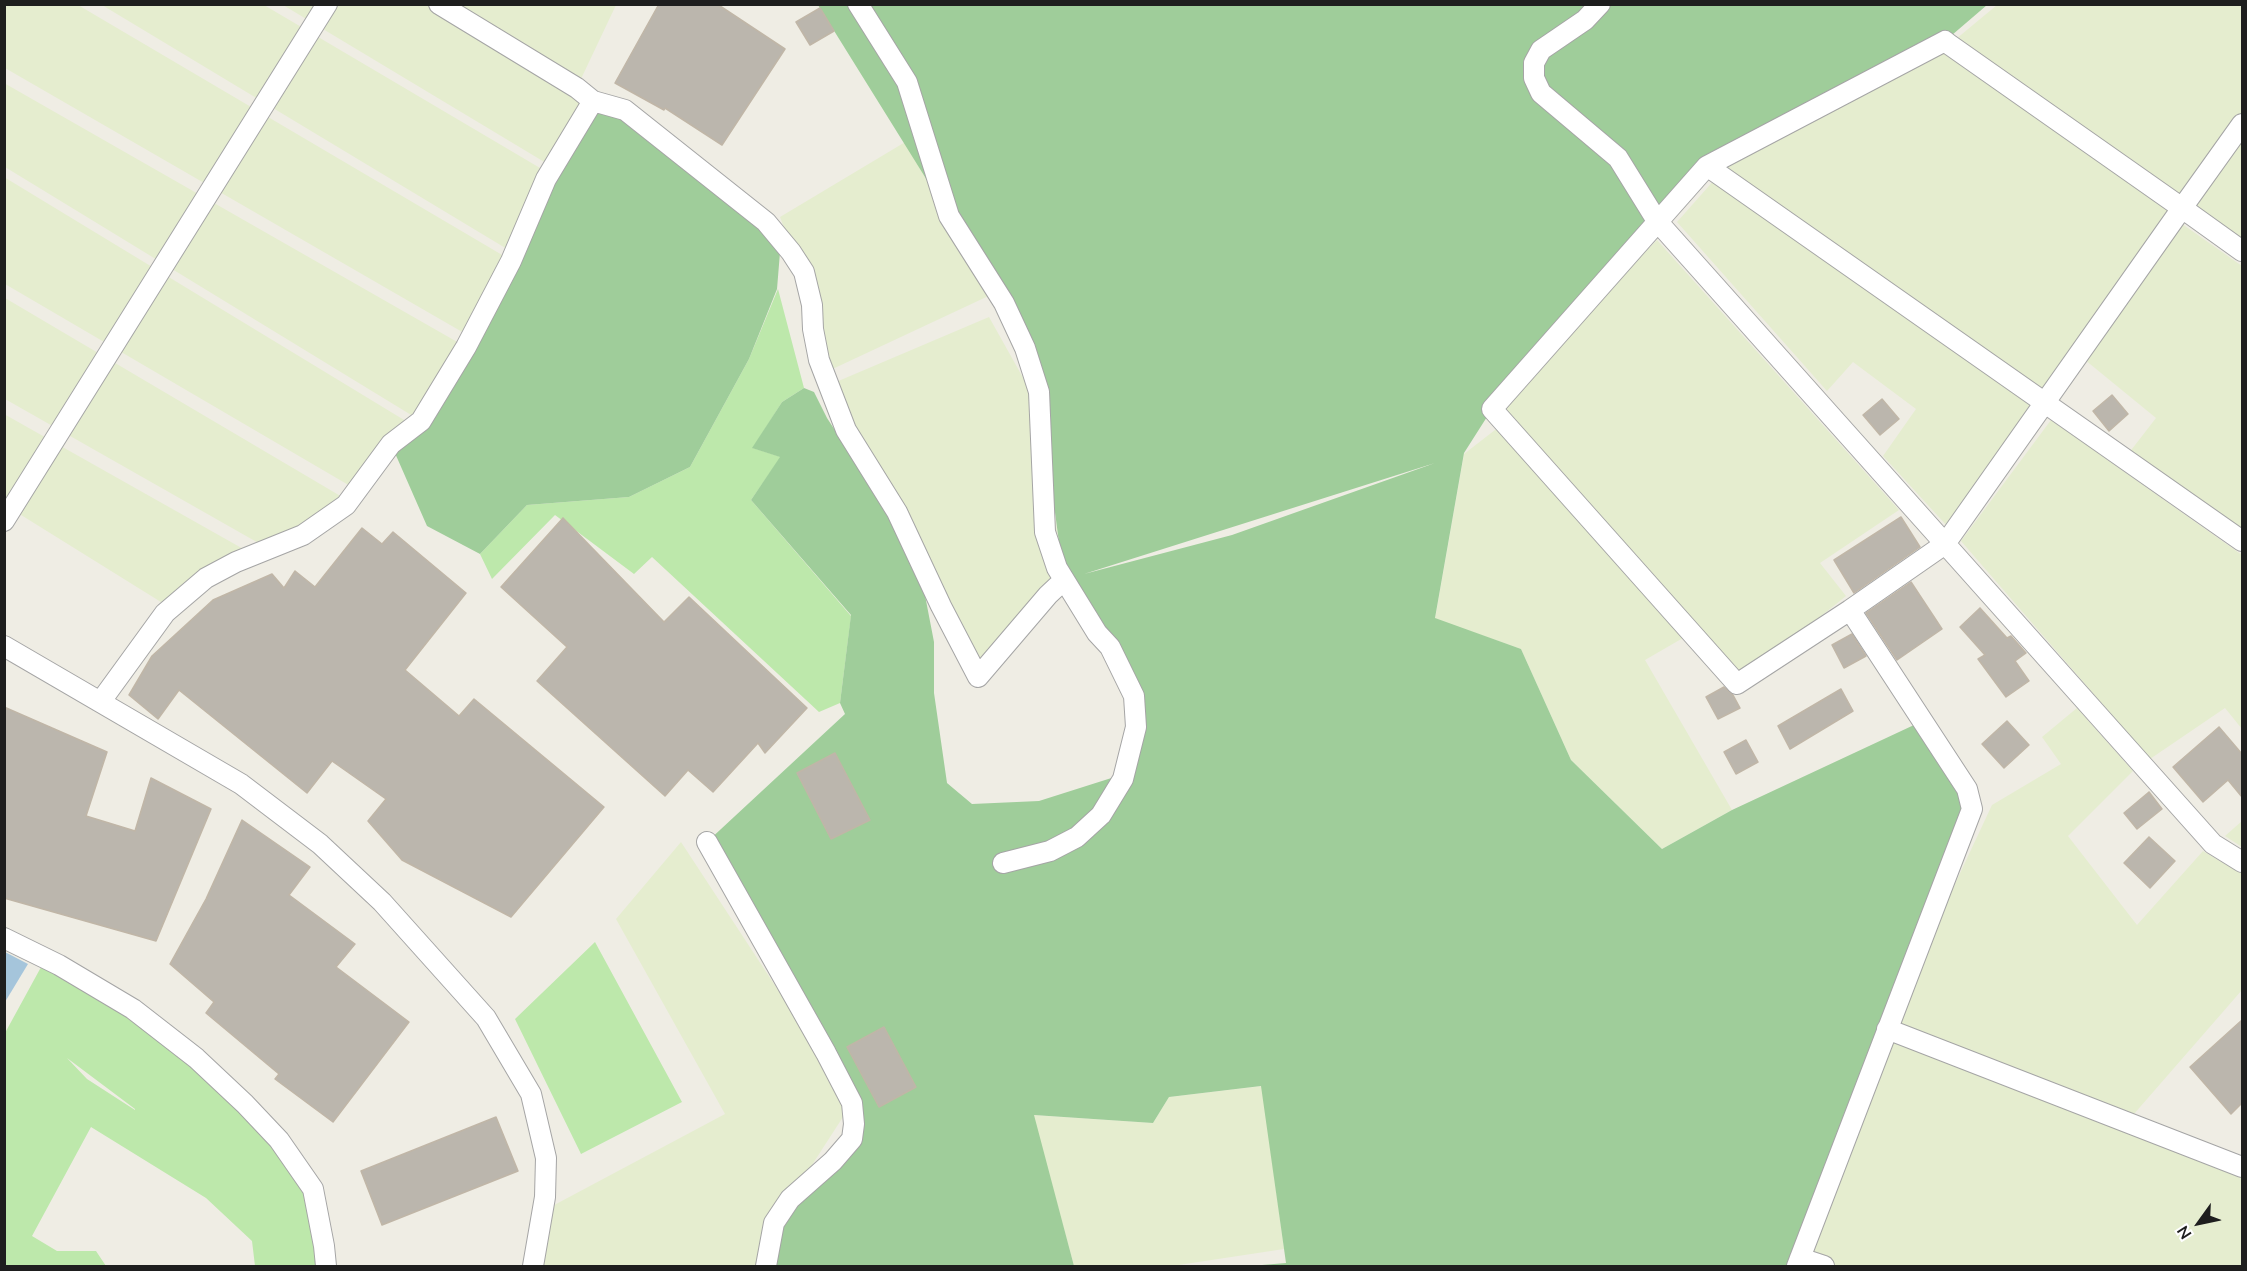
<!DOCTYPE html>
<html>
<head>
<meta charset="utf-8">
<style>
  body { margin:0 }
  #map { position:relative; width:2247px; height:1271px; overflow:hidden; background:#efede4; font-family:Mulish,sans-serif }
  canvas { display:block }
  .frame { position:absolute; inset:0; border:6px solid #1e1e1e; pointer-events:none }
  .north { position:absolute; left:2169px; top:1193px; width:60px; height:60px; -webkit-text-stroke:4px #fff; paint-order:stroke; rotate:237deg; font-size:16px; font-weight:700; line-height:24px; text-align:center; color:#1e1e1e }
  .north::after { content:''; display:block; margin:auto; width:21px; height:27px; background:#1e1e1e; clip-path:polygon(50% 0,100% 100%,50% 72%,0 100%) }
</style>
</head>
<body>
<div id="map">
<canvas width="2247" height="1271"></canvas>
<div class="frame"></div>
<div class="north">N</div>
</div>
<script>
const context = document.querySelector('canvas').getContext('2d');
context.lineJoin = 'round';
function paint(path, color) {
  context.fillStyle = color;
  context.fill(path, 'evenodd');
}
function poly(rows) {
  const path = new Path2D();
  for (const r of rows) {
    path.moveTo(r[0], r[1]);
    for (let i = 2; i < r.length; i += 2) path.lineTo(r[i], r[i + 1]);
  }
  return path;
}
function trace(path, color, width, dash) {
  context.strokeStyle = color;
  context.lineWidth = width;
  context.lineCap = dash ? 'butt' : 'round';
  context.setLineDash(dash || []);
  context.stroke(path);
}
paint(poly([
  [5,5,78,5,509,259,464,333,5,68],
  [102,5,264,5,557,178,512,252],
  [283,5,616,5,580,81,596,92,551,166],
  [1997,5,2242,5,2242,249,2183,208,2175,219,2242,266,2242,537,2125,458,2156,418,2079,355,2041,390,1707,166,1950,44],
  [4,83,466,347,421,421,5,167],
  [922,132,997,292,824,373,809,293,780,217],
  [4,177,414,426,357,490,5,284],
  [1716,178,2034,402,1948,527,1883,456,1916,409,1853,362,1827,391,1677,222],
  [1657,240,1899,510,1820,563,1846,596,1737,684,1520,441,1683,638,1645,660,1732,810,1662,849,1571,760,1521,649,1435,619,1464,454,1504,423,1492,409],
  [5,298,354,504,269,549,5,399],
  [989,317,1040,408,1064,580,978,677,829,385],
  [4,414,254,555,177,612,5,505],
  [2051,420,2242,555,2242,729,2225,708,2150,759,1961,541],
  [2077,708,2133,771,2068,836,2137,925,2203,851,2242,874,2242,990,2127,1122,2242,1173,2242,1266,1797,1266,1887,1029,1992,805,2061,764,2042,737],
  [2242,821,2242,847,2225,836],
  [681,842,852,1103,790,1199,768,1266,529,1266,543,1211,725,1114,616,919],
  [1262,1086,1284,1249,1172,1266,1074,1266,1033,1115,1153,1123,1169,1097]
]), '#e5edcf');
paint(poly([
  [778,289,804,388,782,402,753,448,781,457,751,500,851,616,840,703,819,712,652,557,634,574,555,515,492,579,480,554,527,505,629,497,690,467,749,359],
  [595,942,682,1102,581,1154,515,1019],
  [46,958,186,1050,257,1117,303,1190,322,1266,255,1266,252,1241,206,1198,91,1127,32,1236,57,1251,96,1251,106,1266,5,1266,5,1033],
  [67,1058,135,1109,135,1110,87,1079]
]), '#bde8ab');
paint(poly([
  [818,5,1987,5,1945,41,1824,105,1683,193,1492,409,1464,453,1435,618,1521,649,1571,760,1662,849,1732,810,1914,725,1972,809,1797,1266,1250,1266,1286,1263,1261,1086,1169,1097,1153,1123,1034,1115,1074,1266,765,1266,790,1199,854,1124,707,842,845,714,840,703,851,615,751,500,780,457,752,448,782,402,804,388,814,392,827,418,877,495,923,585,934,642,934,693,947,783,972,804,1039,801,1124,774,1135,718,1064,580,1039,392,976,259],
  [1435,463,1232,535,1084,574],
  [593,101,636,119,781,240,777,289,749,359,690,467,629,497,527,505,480,554,427,526,391,444,453,368]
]), '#9fcd9a');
paint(poly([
  [5,952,28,964,5,1002]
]), '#a5c5db');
const building = poly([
  [659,4,717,4,785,49,722,145,665,108,664,110,615,83,659,4],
  [820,8,834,31,810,45,796,22,820,8],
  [2112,395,2128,414,2109,431,2093,411,2112,395],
  [1882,399,1899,419,1880,435,1863,415,1882,399],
  [1901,517,1920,547,1854,593,1834,560,1901,517],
  [563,518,664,622,689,597,807,708,765,753,758,743,713,792,688,770,665,796,537,681,567,647,501,587,563,518],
  [362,528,382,544,393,532,466,593,405,670,459,716,474,699,604,807,511,917,402,860,368,821,386,799,332,761,307,793,179,690,158,719,129,695,152,656,213,600,272,574,284,588,295,571,315,587,362,528],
  [1911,582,1942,629,1897,660,1866,613,1911,582],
  [1980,608,2007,638,2011,636,2026,653,2015,661,2029,681,2006,697,1978,659,1985,655,1960,627,1980,608],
  [1852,634,1866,656,1844,668,1832,645,1852,634],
  [1724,687,1733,695,1740,708,1718,719,1706,697,1724,687],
  [1841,689,1853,711,1790,749,1778,726,1841,689],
  [4,707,107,752,86,816,135,831,151,778,211,809,156,941,4,898,4,707],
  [2007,721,2029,745,2004,768,1982,744,2007,721],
  [2219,727,2242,754,2242,797,2228,780,2203,802,2173,767,2219,727],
  [1746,740,1758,762,1736,774,1724,752,1746,740],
  [835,753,870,820,831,839,797,773,835,753],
  [2149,792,2162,809,2137,829,2124,813,2149,792],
  [242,820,310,867,289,895,355,944,336,967,409,1022,333,1122,275,1079,279,1074,206,1013,214,1002,170,964,206,899,242,820],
  [2149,837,2175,861,2150,888,2124,863,2149,837],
  [2242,1020,2242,1103,2231,1114,2190,1067,2242,1020],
  [884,1027,916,1087,879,1107,847,1047,884,1027],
  [496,1117,518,1171,382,1225,361,1171,496,1117]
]);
paint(building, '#bbb6ad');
trace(building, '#c0b6a7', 1.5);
const minor = poly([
  [439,4,577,88,593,101,625,110,766,222,791,252,804,272,812,305,813,329,819,360,846,430,897,512,941,606,978,677,1048,595,1064,580],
  [858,4,907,82,949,216,1004,303,1025,348,1039,392,1045,532,1057,568,1097,633,1110,647,1134,696,1136,727,1123,779,1101,815,1077,837,1050,851,1003,863],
  [1600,4,1585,20,1541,50,1534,63,1534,78,1541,93,1618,158,1657,221,2213,844,2242,862],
  [2242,124,2182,208,1945,544,1850,610,1737,684,1492,409,1707,166,1945,41,1950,45,2182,208,2242,251],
  [1707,166,2242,541],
  [4,521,327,4],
  [4,646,241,784,320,844,382,902,486,1018,531,1094,546,1158,545,1197,533,1266],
  [101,701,165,613,206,578,236,562,303,535,346,505,391,444,421,421,466,347,511,261,546,179,593,101],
  [707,842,826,1053,852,1103,854,1124,852,1139,833,1161,790,1199,774,1223,766,1266],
  [4,938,59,965,133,1009,196,1058,245,1104,279,1140,313,1189,324,1246,326,1266],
  [1887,1029,2242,1167],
  [1800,1258,1824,1266],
  [1797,1266,1972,809,1967,789,1850,610]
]);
trace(minor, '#a5a5a5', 22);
trace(minor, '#fff', 20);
</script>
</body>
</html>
